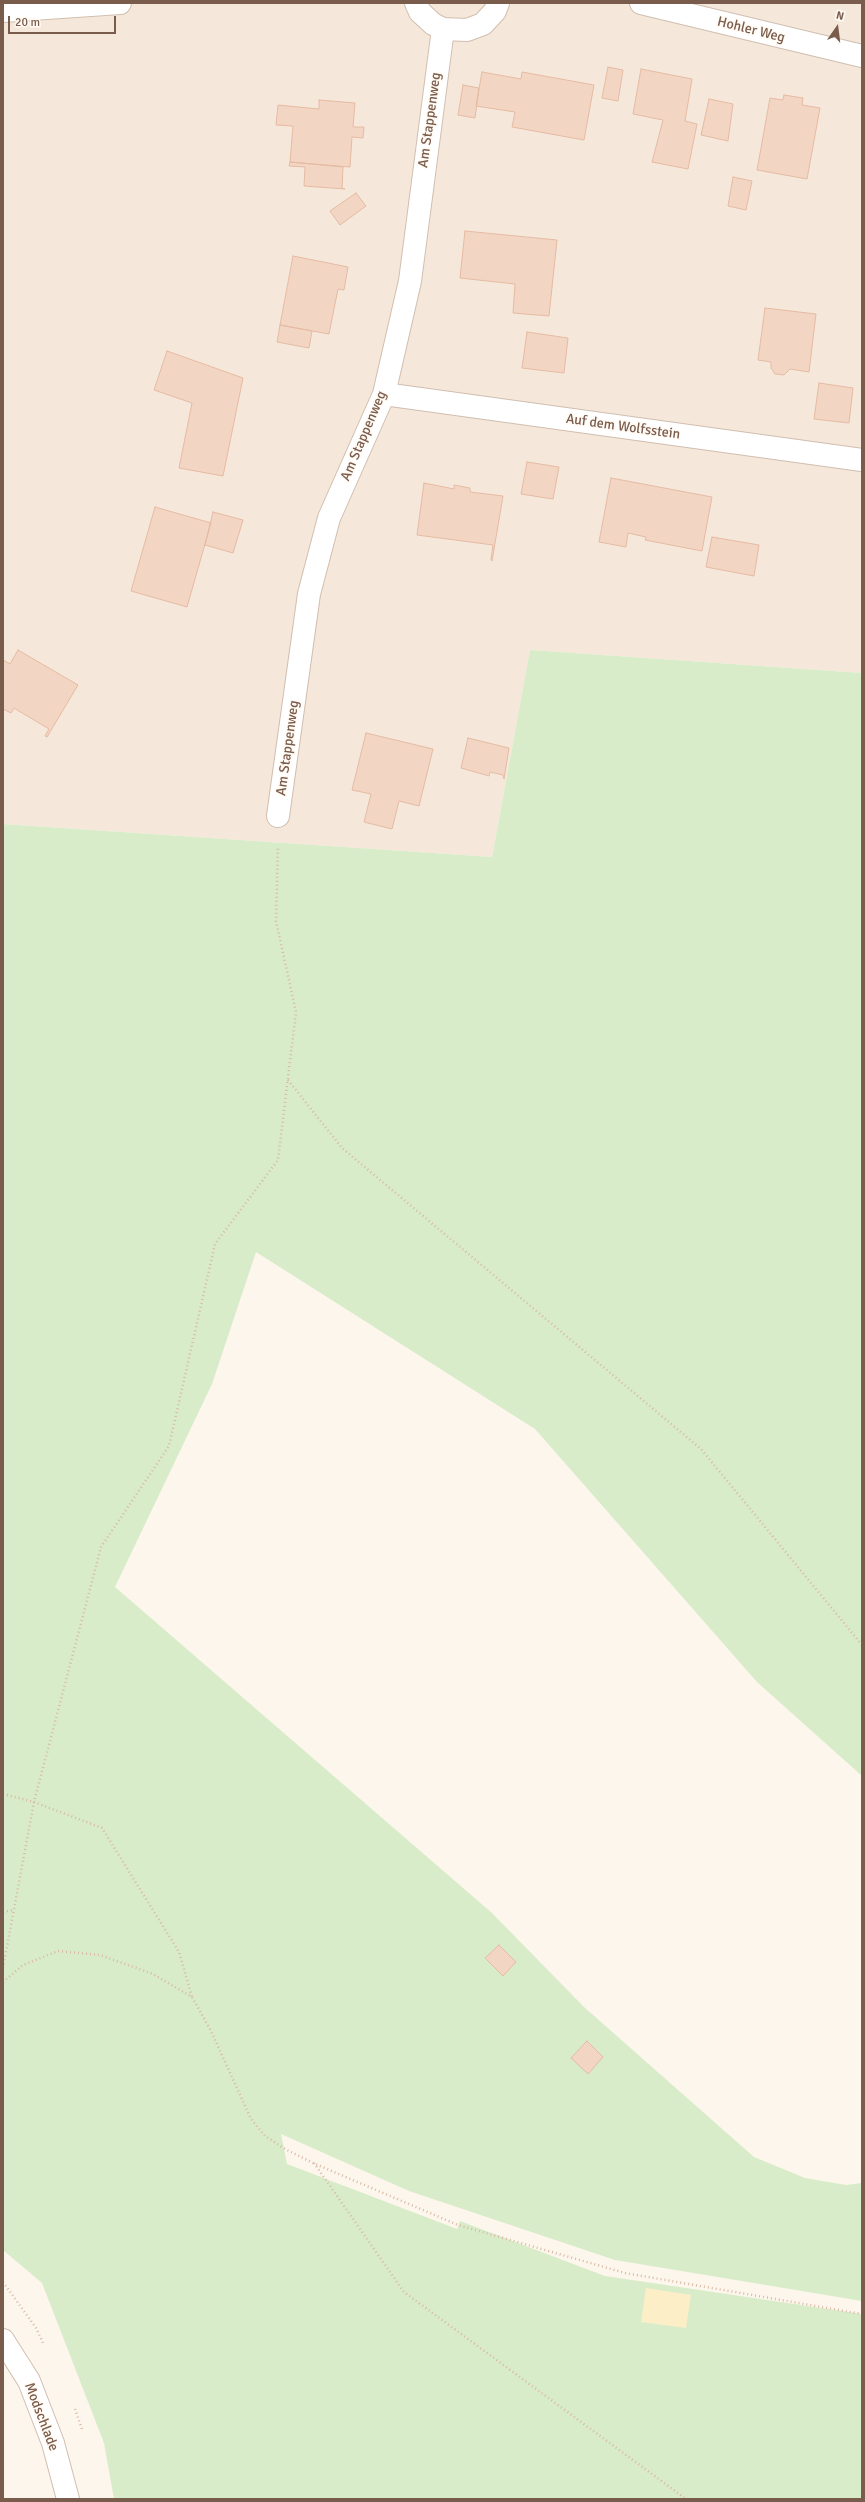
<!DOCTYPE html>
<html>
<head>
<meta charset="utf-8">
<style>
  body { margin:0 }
  #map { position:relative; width:865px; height:2502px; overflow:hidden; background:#fdf6ec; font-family:Signika,sans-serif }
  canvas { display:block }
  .frame { position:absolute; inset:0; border:4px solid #7a5c4d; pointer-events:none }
  .north { position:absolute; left:817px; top:8px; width:40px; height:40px; -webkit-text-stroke:3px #fffaf3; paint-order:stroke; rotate:14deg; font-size:11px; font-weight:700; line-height:16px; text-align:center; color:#7a5c4d }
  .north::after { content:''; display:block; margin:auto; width:14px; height:18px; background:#7a5c4d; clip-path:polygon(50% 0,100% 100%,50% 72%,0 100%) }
  .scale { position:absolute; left:8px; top:16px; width:108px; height:18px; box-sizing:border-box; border:2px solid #7a5c4d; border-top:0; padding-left:5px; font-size:12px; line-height:14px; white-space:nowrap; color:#7a5c4d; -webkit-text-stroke:3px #fffaf3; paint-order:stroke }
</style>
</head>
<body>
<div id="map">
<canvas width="865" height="2502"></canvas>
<div class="frame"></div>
<div class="north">N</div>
<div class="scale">20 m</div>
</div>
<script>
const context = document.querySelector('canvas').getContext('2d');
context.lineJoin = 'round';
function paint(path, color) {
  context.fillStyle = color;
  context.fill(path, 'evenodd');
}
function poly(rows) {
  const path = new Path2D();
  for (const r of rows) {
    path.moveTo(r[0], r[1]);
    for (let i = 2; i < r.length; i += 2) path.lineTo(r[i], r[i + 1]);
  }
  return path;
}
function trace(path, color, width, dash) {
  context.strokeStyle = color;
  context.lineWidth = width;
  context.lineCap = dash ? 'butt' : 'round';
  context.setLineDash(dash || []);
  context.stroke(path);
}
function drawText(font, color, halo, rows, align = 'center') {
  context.font = font + ' Signika,sans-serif';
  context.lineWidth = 3;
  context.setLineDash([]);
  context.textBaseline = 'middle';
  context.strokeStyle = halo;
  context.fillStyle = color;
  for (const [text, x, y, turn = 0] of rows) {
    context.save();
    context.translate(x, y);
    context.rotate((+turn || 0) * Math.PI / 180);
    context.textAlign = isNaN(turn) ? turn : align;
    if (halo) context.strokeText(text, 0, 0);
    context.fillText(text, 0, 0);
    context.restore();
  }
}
paint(poly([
  [3,3,862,3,862,673,530,650,492,857,3,824]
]), '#f5e8da');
paint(poly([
  [530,650,862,673,862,1776,757,1682,535,1429,256,1252,212,1384,115,1587,492,1913,584,2007,754,2157,805,2178,846,2185,862,2183,862,2301,615,2260,409,2191,281,2134,287,2164,457,2229,460,2221,605,2276,862,2314,862,2499,114,2499,104,2443,42,2283,3,2250,3,824,492,857]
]), '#d8ecc9');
paint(poly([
  [646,2288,691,2295,686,2328,641,2322]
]), '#fcefc7');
const building = poly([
  [608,67,623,70,618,101,602,98,608,67],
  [641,69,692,79,685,121,697,124,688,169,652,162,663,120,633,114,641,69],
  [482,72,521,79,522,72,594,85,584,140,512,127,515,112,476,106,482,72],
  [463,85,479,88,475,118,458,115,463,85],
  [784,95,803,98,802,105,820,108,807,179,757,170,770,98,783,100,784,95],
  [709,99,733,104,728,141,701,135,709,99],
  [319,100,355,103,353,127,364,127,363,138,352,137,350,167,290,162,293,126,276,125,278,105,319,109,319,100],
  [290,162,343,167,342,188,345,189,304,186,305,167,289,166,290,162],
  [733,177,752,181,746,210,728,206,733,177],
  [356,193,366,206,340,225,330,211,356,193],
  [465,231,557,240,549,316,513,313,515,284,460,278,465,231],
  [293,256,348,267,344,290,338,289,329,334,280,325,293,256],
  [765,308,816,314,809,372,790,369,784,375,775,374,771,368,771,362,758,360,765,308],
  [280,325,312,331,309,348,277,342,280,325],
  [527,332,568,338,564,373,522,368,527,332],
  [167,351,243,378,223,476,179,468,192,403,154,390,167,351],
  [819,383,853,388,849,423,814,419,819,383],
  [527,462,559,467,553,499,521,494,527,462],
  [611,478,712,497,702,551,645,540,646,537,628,533,626,547,599,542,611,478],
  [424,483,454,489,454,485,470,488,470,492,503,496,492,561,491,560,493,545,417,535,424,483],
  [155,507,211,523,187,607,131,591,155,507],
  [213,512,243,520,233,553,205,545,213,512],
  [712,537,759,545,754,576,706,567,712,537],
  [18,650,78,685,47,737,45,736,49,729,14,708,11,713,3,709,3,660,10,664,18,650],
  [366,733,433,749,419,806,399,801,392,829,364,822,371,794,352,790,366,733],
  [468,738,509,748,504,779,503,775,490,772,489,776,461,768,468,738],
  [499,1945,516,1962,503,1976,485,1958,499,1945],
  [587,2041,603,2057,588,2074,571,2058,587,2041]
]);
paint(building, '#f3d5c3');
trace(building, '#e6bba3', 1);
const minor = poly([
  [416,3,420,12,433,24,443,29,467,30,483,24,495,11,498,3],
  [641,3,862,56],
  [3,11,120,3],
  [384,394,862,460],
  [278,816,309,594,329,518,384,394,410,281,443,29],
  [3,2340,29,2381,53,2443,68,2499]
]);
trace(minor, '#d1beb0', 24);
trace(poly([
  [288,1080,342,1148,701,1449,862,1645],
  [3,1794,34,1802,102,1828,179,1952,192,1997],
  [3,1912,14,1910],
  [3,1968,34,1802,101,1547,169,1446,215,1244,278,1160,296,1012,276,921,278,846],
  [3,1982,23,1965,58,1951,100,1955,153,1974,192,1997,211,2031,251,2119,265,2136,285,2149,313,2163,458,2225,625,2273,862,2314],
  [314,2163,404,2292,686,2499],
  [3,2282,36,2328,44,2345],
  [75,2409,82,2429]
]), '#d9b8a5', 2.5, [1, 3]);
trace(minor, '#fff', 22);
drawText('14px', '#7a5c4d', '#fffaf3', [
  ["Hohler Weg",751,30,14],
  ["Am Stappenweg",430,120,-82],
  ["Auf dem Wolfsstein",623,427,8],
  ["Am Stappenweg",364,436,-67],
  ["Am Stappenweg",288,748,-82],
  ["Modschlade",41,2417,69]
]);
</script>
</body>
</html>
